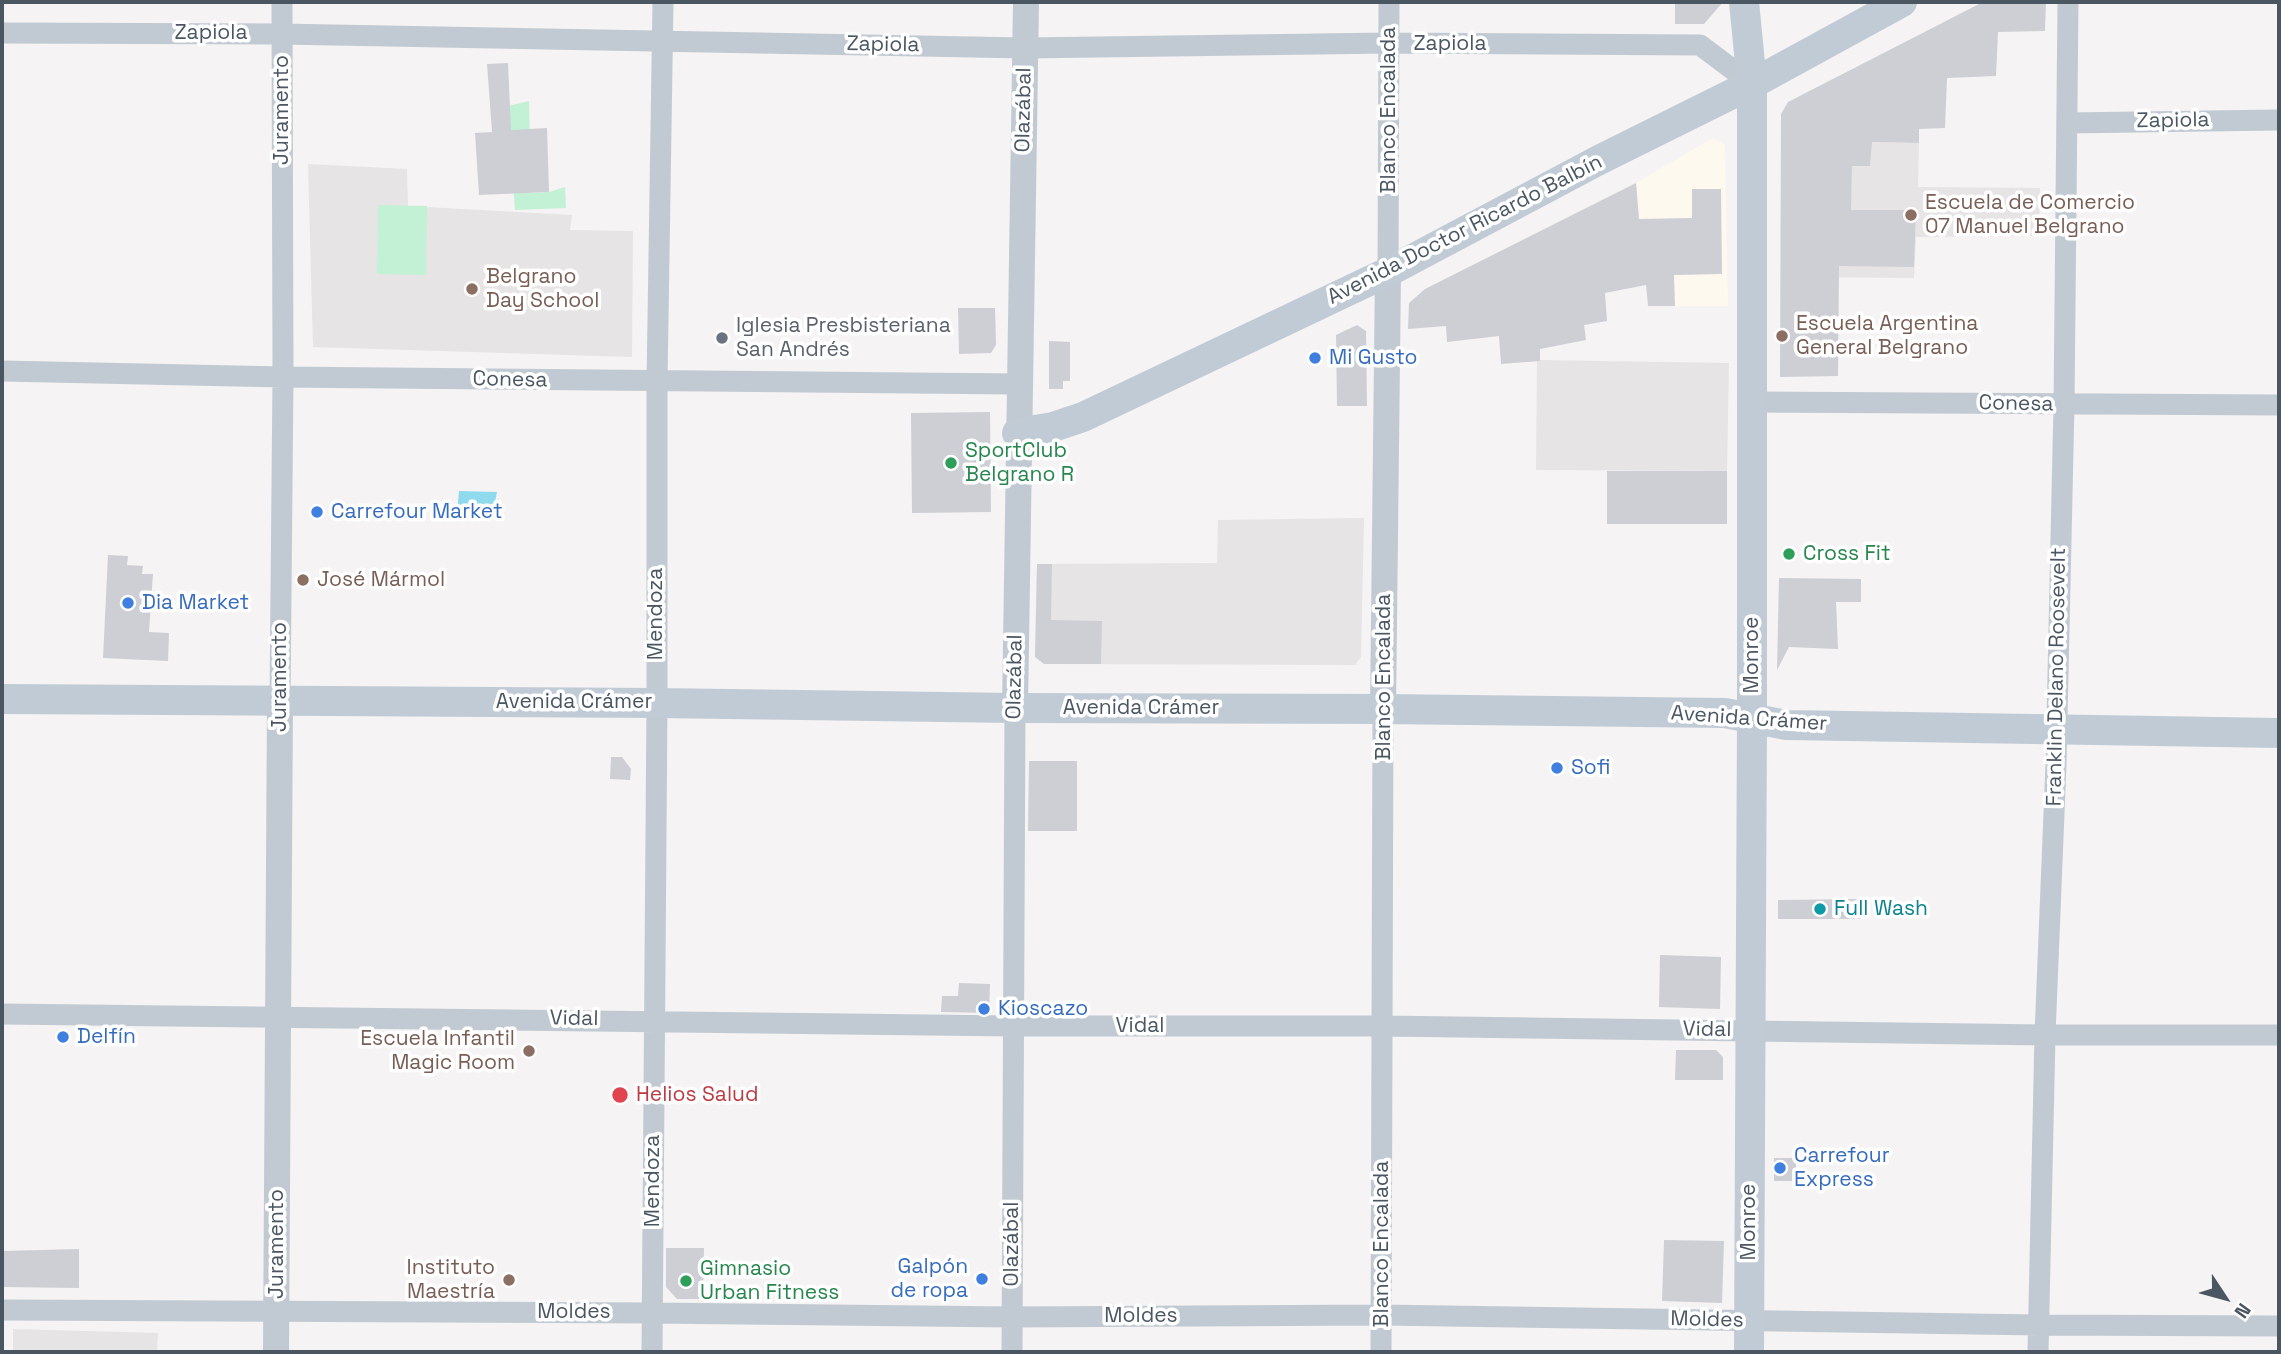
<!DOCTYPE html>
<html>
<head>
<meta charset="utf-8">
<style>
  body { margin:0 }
  #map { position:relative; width:2281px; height:1354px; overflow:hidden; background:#f5f3f3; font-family:"Space Grotesk",sans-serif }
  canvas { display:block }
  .frame { position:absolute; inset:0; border:4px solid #4a5661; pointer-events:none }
  .north { position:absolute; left:2190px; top:1263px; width:70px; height:70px; -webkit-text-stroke:5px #fff; paint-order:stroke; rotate:126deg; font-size:19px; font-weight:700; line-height:28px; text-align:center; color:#4a5661 }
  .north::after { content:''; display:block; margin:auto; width:24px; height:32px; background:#4a5661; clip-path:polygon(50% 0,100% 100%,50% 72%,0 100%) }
</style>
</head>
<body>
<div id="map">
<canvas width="2281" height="1354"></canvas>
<div class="frame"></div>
<div class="north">N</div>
</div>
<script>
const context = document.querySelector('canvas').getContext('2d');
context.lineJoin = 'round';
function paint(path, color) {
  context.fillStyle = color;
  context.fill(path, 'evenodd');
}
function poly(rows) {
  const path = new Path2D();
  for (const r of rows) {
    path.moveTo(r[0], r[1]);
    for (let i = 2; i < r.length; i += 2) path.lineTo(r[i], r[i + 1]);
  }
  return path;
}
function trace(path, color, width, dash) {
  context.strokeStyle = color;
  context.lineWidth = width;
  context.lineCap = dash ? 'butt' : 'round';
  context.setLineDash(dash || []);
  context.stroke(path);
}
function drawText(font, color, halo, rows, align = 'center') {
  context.font = font + ' "Space Grotesk",sans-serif';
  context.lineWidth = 7;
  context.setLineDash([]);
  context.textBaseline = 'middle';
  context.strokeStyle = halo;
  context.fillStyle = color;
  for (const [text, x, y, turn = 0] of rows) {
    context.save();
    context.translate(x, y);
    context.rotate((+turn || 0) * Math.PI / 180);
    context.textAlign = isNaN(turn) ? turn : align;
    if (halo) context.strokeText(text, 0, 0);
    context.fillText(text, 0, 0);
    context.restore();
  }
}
paint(poly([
  [1712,138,1725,145,1728,306,1648,306,1636,183]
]), '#fdf9ef');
paint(poly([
  [1871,142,1919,143,1918,187,2040,188,2039,236,1916,237,1914,278,1781,277,1851,193,1852,166,1870,166],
  [308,164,407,169,408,206,572,215,570,230,633,231,632,357,313,347],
  [1537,360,1729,363,1727,471,1536,470],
  [1364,518,1361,657,1355,665,1044,664,1035,657,1037,564,1217,563,1218,520],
  [13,1329,158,1333,157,1352,13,1352]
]), '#e6e4e5');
paint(poly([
  [529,101,531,193,549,192,565,187,566,208,515,210,508,106],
  [378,205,427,206,426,275,377,274]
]), '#c3f1d5');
paint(poly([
  [459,491,497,492,492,516,457,513]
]), '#90daee');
paint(poly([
  [1675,2,1723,2,1704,24,1675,24],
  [1983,2,2046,2,2045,31,1998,32,1996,76,1947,78,1945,128,1919,129,1919,143,1872,142,1870,166,1852,166,1851,210,1916,210,1914,267,1839,266,1838,376,1780,377,1781,114,1788,102],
  [508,63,511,130,547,128,549,192,479,195,475,133,492,132,487,64],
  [1636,183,1639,219,1692,218,1692,189,1721,189,1722,274,1674,275,1675,306,1648,306,1646,285,1605,293,1607,321,1584,325,1586,340,1540,349,1540,361,1501,364,1499,336,1447,342,1446,326,1408,329,1409,303,1425,289],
  [958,308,995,308,996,345,991,353,959,354],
  [1357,325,1366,331,1367,406,1337,406,1336,335],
  [1049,341,1070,342,1070,381,1063,381,1063,389,1049,389],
  [990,412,991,512,912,513,911,413],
  [1607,471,1727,471,1727,524,1607,524],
  [108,555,128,556,127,565,143,566,142,574,153,574,149,632,169,633,168,661,103,658],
  [1037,564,1052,564,1051,620,1102,621,1101,664,1044,664,1035,657],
  [1779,578,1861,579,1861,602,1836,602,1838,649,1789,647,1777,670],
  [611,757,622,757,631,769,630,780,610,779],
  [1029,761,1077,761,1077,831,1028,831],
  [1861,899,1861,919,1778,919,1778,900],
  [1660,955,1721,957,1720,1009,1659,1007],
  [959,983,990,984,989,1013,941,1012,942,996,958,996],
  [1676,1050,1716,1050,1723,1057,1723,1080,1675,1080],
  [1774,1158,1796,1158,1796,1181,1774,1181],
  [1664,1240,1724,1241,1722,1303,1662,1301],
  [666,1248,704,1248,703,1299,677,1299,666,1287],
  [79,1249,79,1288,2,1287,2,1251]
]), '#cdcfd5');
trace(poly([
  [2,33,281,34,1025,48,1390,43,1700,45,1752,84],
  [2067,123,2279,120],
  [1388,272,1389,2],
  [2,371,283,377,1018,384],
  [1752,402,2279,405],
  [280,701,283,377,282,2],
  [2,1014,1013,1026,1383,1026,2045,1035,2279,1035],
  [2,1310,652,1313,1012,1317,1381,1315,2039,1325,2279,1326],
  [652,1352,657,703,657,382,663,2],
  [1012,1352,1015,708],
  [1381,1352,1383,709],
  [2038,1352,2045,1035,2056,764,2064,405,2068,2]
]), '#c1cad2', 21);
trace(poly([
  [1015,708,1026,2],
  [1383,709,1388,272],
  [276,1352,280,701]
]), '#c1cad2', 26);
trace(poly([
  [1744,2,1752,84,1752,718,1749,1352],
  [1017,433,1053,427,1083,417,1388,272,1599,160,1752,84,1902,2],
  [2,699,657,703,1015,708,1383,709,1725,713,1786,725,2279,733]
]), '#c1cbd6', 30);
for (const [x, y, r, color] of [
  [1911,215,7,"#8d6e63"],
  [472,289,7,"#8d6e63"],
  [1782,336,7,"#8d6e63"],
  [722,338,7,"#6b7280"],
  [1315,358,7,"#3f7fe0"],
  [951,463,7,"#2e9e5b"],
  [317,512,7,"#3f7fe0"],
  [1789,554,7,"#2e9e5b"],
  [303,580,7,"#8d6e63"],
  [128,603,7,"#3f7fe0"],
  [1557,768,7,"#3f7fe0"],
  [1820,909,7,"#0f9aa8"],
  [984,1009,7,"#3f7fe0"],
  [63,1037,7,"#3f7fe0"],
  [529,1051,7,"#8d6e63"],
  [620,1095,9,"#e0444e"],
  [1780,1168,7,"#3f7fe0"],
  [982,1279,7,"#3f7fe0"],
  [509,1280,7,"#8d6e63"],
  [686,1281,7,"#2e9e5b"]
]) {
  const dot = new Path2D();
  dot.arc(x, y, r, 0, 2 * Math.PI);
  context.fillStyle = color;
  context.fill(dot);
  trace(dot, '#fff', 2.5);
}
drawText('21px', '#4a5661', '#fff', [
  ["Zapiola",211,33],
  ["Zapiola",1450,44],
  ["Zapiola",883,45,1],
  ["Juramento",282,110,-90],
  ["Olazábal",1024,110,-89],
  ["Blanco Encalada",1389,110,-90],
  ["Zapiola",2173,121,-1],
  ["Avenida Doctor Ricardo Balbín",1465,230,-27],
  ["Conesa",510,380,1],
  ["Conesa",2016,404,1],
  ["Mendoza",656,614,-90],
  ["Monroe",1752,655,-90],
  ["Juramento",280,677,-90],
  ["Olazábal",1015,677,-89],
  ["Blanco Encalada",1384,677,-90],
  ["Franklin Delano Roosevelt",2057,677,-89],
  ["Avenida Crámer",574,702],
  ["Avenida Crámer",1141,708],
  ["Avenida Crámer",1749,719,4],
  ["Vidal",574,1019,1],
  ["Vidal",1140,1026],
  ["Vidal",1707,1030,1],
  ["Mendoza",653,1181,-90],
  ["Monroe",1749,1222,-90],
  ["Juramento",277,1244,-90],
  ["Olazábal",1012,1244,-90],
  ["Blanco Encalada",1382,1244,-90],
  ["Moldes",574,1312],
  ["Moldes",1141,1316],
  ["Moldes",1707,1320,1]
]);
drawText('21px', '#785e54', '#fff', [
  ["Escuela de Comercio",1925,203],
  ["07 Manuel Belgrano",1925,227],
  ["Belgrano",486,277],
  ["Day School",486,301],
  ["Escuela Argentina",1796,324],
  ["General Belgrano",1796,348],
  ["José Mármol",317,580],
  ["Escuela Infantil",515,1039,"right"],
  ["Magic Room",515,1063,"right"],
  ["Instituto",495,1268,"right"],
  ["Maestría",495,1292,"right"]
], 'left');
drawText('21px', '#5b616d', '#fff', [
  ["Iglesia Presbisteriana",736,326],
  ["San Andrés",736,350]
], 'left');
drawText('21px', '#366cbe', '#fff', [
  ["Mi Gusto",1329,358],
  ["Carrefour Market",331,512],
  ["Dia Market",142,603],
  ["Sofi",1571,768],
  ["Kioscazo",998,1009],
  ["Delfín",77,1037],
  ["Carrefour",1794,1156],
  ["Express",1794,1180],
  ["Galpón",968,1267,"right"],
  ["de ropa",968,1291,"right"]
], 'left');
drawText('21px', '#27864d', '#fff', [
  ["SportClub",965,451],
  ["Belgrano R",965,475],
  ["Cross Fit",1803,554],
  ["Gimnasio",700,1269],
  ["Urban Fitness",700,1293]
], 'left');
drawText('21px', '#0d838f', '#fff', [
  ["Full Wash",1834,909]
], 'left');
drawText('21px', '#be3a42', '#fff', [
  ["Helios Salud",636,1095]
], 'left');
</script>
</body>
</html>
